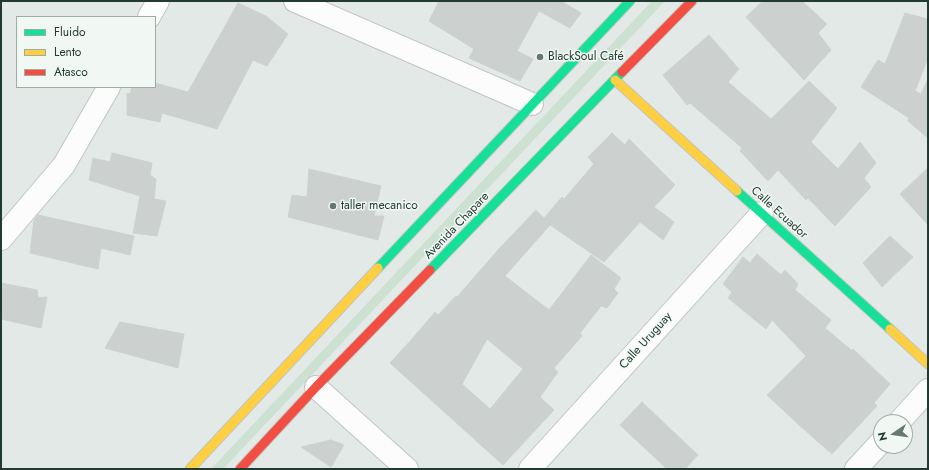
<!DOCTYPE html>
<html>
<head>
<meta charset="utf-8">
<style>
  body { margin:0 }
  #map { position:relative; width:929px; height:470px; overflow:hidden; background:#e3e9e6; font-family:Jost,sans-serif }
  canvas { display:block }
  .frame { position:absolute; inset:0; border:2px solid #223b32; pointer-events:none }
  .legend { position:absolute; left:16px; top:16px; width:140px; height:72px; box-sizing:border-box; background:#f1f8f4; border:1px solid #9eaca6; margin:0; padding:5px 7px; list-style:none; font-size:12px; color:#223b32 }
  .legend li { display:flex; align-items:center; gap:8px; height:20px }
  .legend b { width:20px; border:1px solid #9eaca6 }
  .north { position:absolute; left:873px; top:414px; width:40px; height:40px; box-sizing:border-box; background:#f1f8f4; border:1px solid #9eaca6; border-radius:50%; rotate:257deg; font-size:11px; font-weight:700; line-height:16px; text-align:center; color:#223b32 }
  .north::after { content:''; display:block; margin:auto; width:14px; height:18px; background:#667871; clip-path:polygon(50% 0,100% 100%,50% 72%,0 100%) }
</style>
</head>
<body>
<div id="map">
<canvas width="929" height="470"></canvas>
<div class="frame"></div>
<ul class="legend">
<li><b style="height:5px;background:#16e098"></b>Fluido</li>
<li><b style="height:5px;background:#ffcf43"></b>Lento</li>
<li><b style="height:5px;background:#f24e42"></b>Atasco</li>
</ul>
<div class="north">N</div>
</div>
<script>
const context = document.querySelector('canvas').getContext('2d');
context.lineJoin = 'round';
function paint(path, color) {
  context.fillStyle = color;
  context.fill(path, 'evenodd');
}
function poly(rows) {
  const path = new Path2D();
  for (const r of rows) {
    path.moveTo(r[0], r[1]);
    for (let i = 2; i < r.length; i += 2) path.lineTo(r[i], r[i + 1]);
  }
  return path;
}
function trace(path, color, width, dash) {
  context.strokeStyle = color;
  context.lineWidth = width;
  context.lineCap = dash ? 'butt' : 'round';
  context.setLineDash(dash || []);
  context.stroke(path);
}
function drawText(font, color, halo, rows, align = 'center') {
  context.font = font + ' Jost,sans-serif';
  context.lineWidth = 3;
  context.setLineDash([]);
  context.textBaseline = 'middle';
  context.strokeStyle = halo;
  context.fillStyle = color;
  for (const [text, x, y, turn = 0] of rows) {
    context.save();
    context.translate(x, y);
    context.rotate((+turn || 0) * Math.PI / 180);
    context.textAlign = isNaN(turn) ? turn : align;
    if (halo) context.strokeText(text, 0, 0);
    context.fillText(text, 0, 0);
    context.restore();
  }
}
paint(poly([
  [652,1,665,1,223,469,211,469]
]), '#cce1d2');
const building = poly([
  [439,1,561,1,581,13,570,28,539,11,517,51,533,59,520,81,469,58,474,49,429,21,439,1],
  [763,1,802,1,827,24,818,33,831,50,804,80,746,17,763,1],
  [238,3,266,16,288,34,267,66,253,60,217,129,162,113,160,122,127,115,127,93,130,94,132,87,155,87,155,83,188,92,238,3],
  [905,13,928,19,928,58,915,91,921,94,928,79,928,138,908,121,909,118,861,87,878,60,885,64,905,13],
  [709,35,739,69,728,82,771,119,809,81,837,108,811,142,838,169,860,142,876,163,864,178,871,187,835,226,808,198,806,200,778,170,768,181,740,151,742,148,690,103,687,105,663,75,709,35],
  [612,133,625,145,629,139,675,185,654,207,674,222,663,240,640,222,604,262,550,225,505,276,549,310,591,255,621,278,614,289,618,293,607,308,601,306,580,333,582,336,554,368,558,372,540,397,554,410,503,465,390,363,412,339,435,312,438,315,456,296,457,297,498,250,536,210,544,218,562,197,564,199,594,164,588,157,612,133],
  [487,339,523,369,490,409,462,384,487,339],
  [112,153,152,163,150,175,156,179,154,199,166,201,157,236,133,233,140,196,89,180,93,158,110,162,112,153],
  [928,168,928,225,900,194,928,168],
  [309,169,381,186,374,216,384,216,378,240,288,217,292,195,307,197,309,169],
  [38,215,134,236,130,255,101,248,98,269,30,253,34,220,38,215],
  [890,236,913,257,882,287,863,263,890,236],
  [757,254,781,275,785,270,798,284,795,290,831,320,825,328,852,351,853,349,890,384,874,403,877,406,832,454,799,425,767,395,806,356,772,320,766,329,728,298,732,292,723,284,743,257,750,263,757,254],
  [1,283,37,290,38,298,47,297,41,328,1,319,1,283],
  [120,322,184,334,178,368,105,348,120,322],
  [642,402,698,455,685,469,667,469,620,425,642,402],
  [331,440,344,445,331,467,301,447,331,440]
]);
paint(building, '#ccd1cf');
trace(building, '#ccd2cf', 1);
const street = poly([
  [295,1,532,104],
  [149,17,158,1],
  [1,239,64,165,109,87],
  [316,387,407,469],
  [899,422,928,390],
  [530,469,762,213],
  [856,469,881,442]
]);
const fast = poly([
  [737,191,890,329],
  [378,268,630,1],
  [430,270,622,72]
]);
const slow = poly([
  [615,80,737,191],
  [890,329,928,364],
  [190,469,378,268]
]);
const jam = poly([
  [622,72,692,1],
  [240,469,316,387,430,270]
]);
trace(street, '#c0c6c3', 24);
trace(fast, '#bfc6c3', 11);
trace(slow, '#bfc6c3', 11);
trace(jam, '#bfc6c3', 11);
trace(street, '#fbfcfb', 22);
trace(fast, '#16e098', 9);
trace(slow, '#ffcf43', 9);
trace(jam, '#f24e42', 9);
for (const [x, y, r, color] of [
  [540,57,4,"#667871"],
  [333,206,4,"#667871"]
]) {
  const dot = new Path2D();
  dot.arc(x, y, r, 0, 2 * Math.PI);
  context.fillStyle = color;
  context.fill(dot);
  trace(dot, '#f1f8f4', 1.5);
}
drawText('12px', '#223b32', '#f1f8f4', [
  ["BlackSoul Café",548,57],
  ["taller mecanico",341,206]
], 'left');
drawText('12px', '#223b32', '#f1f8f4', [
  ["Calle Ecuador",779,213,42],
  ["Avenida Chapare",457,226,-46],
  ["Calle Uruguay",646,341,-48]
]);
</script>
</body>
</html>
